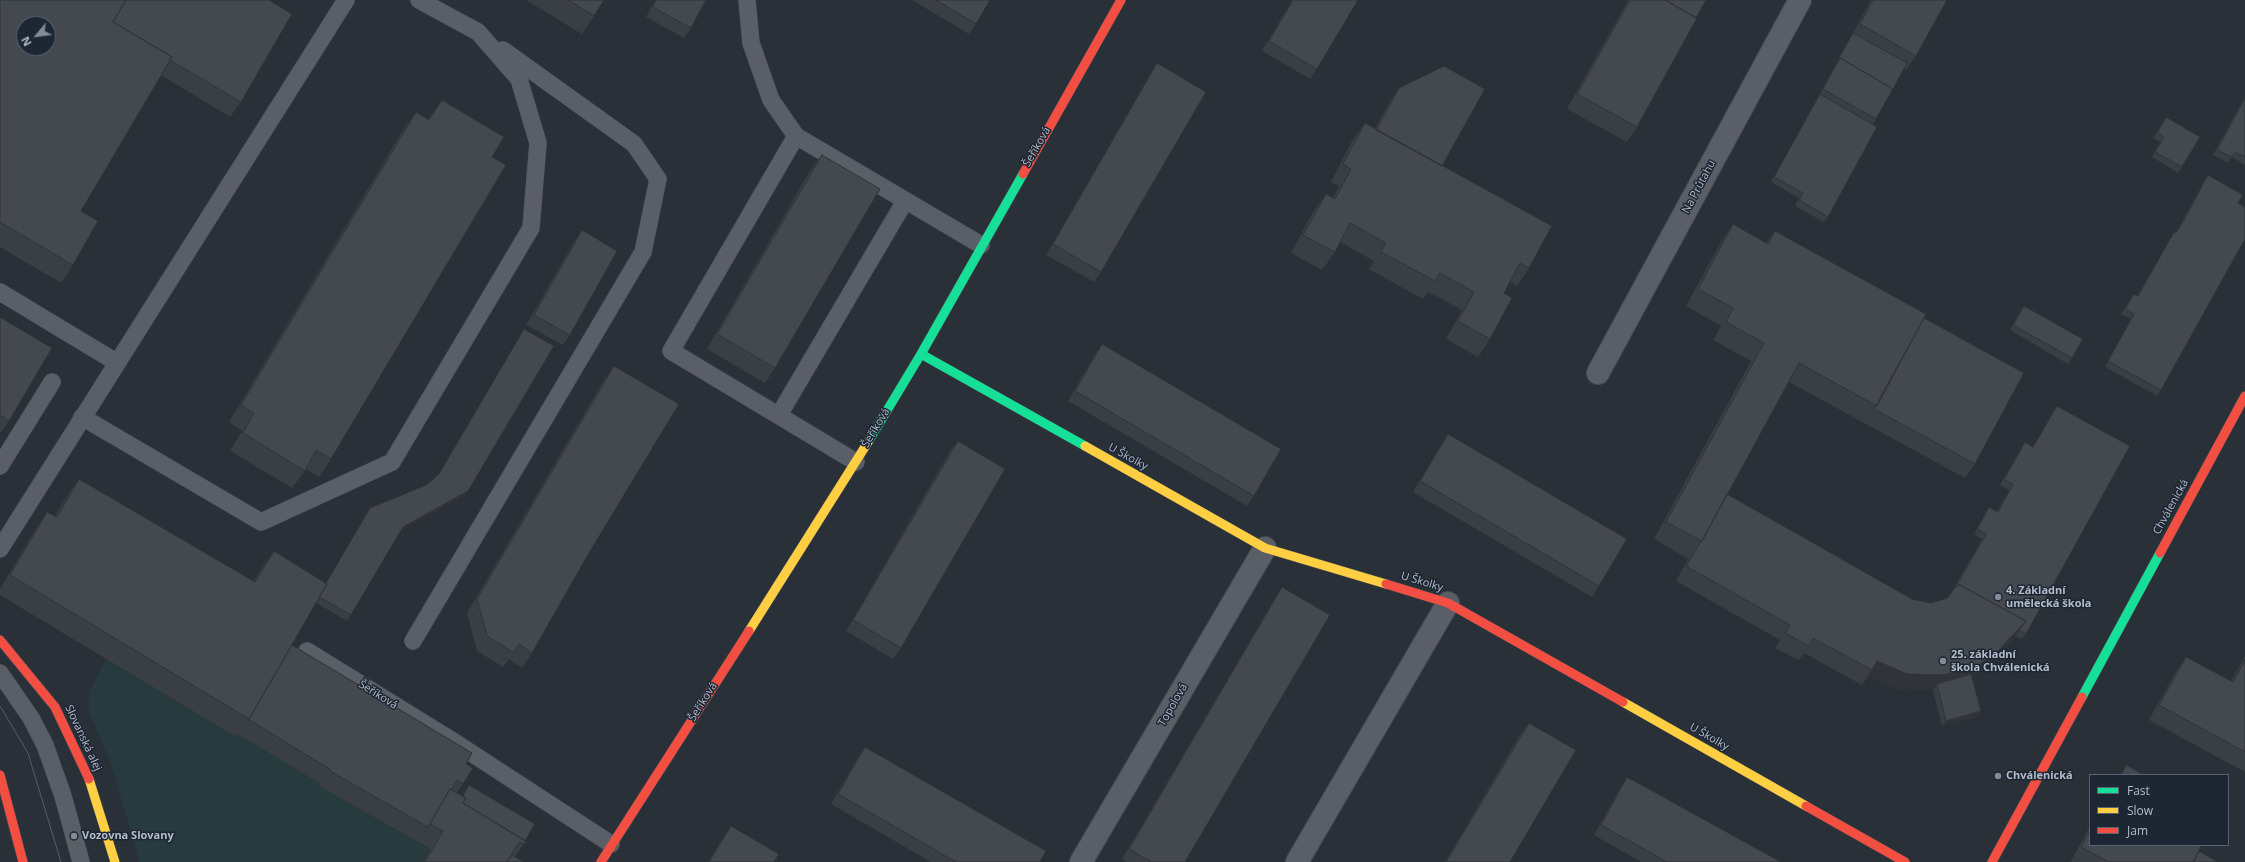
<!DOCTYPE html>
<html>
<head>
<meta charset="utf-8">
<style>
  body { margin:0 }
  #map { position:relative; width:2245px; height:862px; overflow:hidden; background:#2a3038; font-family:"Open Sans",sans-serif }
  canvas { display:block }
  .legend { position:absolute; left:2089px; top:774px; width:140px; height:72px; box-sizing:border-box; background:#1d2633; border:1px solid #59626f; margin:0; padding:5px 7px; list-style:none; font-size:12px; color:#b4bcc9 }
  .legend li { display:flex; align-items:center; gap:8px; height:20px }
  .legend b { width:20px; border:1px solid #59626f }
  .north { position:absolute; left:16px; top:16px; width:40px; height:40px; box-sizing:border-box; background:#1d2633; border:1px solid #59626f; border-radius:50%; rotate:241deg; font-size:11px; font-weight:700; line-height:16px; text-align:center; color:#b4bcc9 }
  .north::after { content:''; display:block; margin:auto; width:14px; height:18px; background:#848b96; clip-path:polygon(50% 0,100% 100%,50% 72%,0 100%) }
</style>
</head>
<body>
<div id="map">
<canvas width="2245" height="862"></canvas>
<ul class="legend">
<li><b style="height:5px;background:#16e098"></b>Fast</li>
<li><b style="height:5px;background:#ffcf43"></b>Slow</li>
<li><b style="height:5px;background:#f24e42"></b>Jam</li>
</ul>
<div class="north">N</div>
</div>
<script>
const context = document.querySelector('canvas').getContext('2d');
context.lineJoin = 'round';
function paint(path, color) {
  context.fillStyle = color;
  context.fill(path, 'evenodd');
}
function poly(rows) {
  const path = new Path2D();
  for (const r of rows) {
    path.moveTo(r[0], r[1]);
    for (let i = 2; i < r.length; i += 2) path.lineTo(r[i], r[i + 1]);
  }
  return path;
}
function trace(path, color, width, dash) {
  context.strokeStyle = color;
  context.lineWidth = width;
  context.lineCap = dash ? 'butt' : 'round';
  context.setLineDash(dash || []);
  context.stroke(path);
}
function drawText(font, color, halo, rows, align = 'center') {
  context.font = font + ' "Open Sans",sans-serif';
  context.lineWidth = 3;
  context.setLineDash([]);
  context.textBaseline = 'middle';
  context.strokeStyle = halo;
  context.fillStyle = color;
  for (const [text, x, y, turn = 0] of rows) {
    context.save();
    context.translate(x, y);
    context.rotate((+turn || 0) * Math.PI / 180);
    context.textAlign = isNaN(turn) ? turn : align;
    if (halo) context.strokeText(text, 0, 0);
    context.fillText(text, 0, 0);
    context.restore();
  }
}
paint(poly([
  [106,659,236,737,238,733,321,784,320,786,431,849,422,862,140,862,110,761,89,712,89,693]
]), '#273a3e');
const lane = poly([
  [747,0,751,43,771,100,796,136],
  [0,292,116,362],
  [779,415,905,201],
  [82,417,261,522,392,462,531,228,538,143,519,79,478,32,419,0],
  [856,462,671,351,796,136,981,245],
  [0,466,52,382],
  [0,549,346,0],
  [413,641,643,252,658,179,634,144,503,50],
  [307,651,459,745,611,844],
  [0,673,31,718,45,745,63,796,81,862]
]);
const street = poly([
  [1598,373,1800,0],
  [1081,862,1265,548],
  [1297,862,1448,603]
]);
const fast = poly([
  [921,354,1085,446],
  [868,442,921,354,1023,174],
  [2082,697,2160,553]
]);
const slow = poly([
  [1085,446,1265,548,1386,584],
  [749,631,868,442],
  [1623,702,1806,806],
  [89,779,115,862]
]);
const jam = poly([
  [1023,174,1121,0],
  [2160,553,2245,396],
  [1386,584,1448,603,1623,702],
  [0,640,55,707,89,779],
  [0,775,23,862],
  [1806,806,1905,862],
  [601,862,749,631],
  [1992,862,2082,697]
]);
trace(lane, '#484c53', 18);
trace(street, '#484c53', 24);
trace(fast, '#484c53', 10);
trace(slow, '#484c53', 10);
trace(jam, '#484c53', 10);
trace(lane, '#5a5e66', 17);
trace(street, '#5a5e66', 22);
trace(fast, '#16e098', 9);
trace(slow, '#ffcf43', 9);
trace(jam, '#f24e42', 9);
trace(poly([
  [0,673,31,718,45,745,63,796,81,862],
  [0,706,28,753,61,862]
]), '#595d64', 1);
paint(poly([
  [0,0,269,0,241,102,230,117,161,75,81,211,73,265,61,283,0,247],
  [526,0,604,0,594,16,582,34],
  [655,0,706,0,691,28,684,38,646,17],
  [912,0,990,0,976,24,969,34],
  [1292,0,1358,0,1317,69,1310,79,1262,51],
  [1628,0,1706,0,1637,127,1627,142,1567,109],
  [1871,0,1947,0,1916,56,1906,70,1904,69,1876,119,1873,124,1828,217,1824,222,1795,206,1799,198,1771,182],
  [1157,63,1101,272,1094,282,1046,255,1150,74],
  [1399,88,1442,166,1529,268,1517,286,1510,282,1504,293,1490,339,1478,357,1446,339,1462,310,1428,292,1423,299,1369,269,1374,261,1340,242,1335,252,1322,270,1291,253,1313,212,1326,194,1333,198,1339,186,1331,182,1352,141,1365,123,1375,129,1389,103],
  [2245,96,2245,165,2232,157,2228,163,2213,155],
  [442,100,492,157,331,459,319,477,306,469,292,488,230,451,242,431,229,422,403,130,416,112,428,119],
  [2166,117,2182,167,2178,173,2152,157,2160,142,2153,138],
  [822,155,775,368,765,383,707,349,811,169],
  [2208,175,2238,203,2161,390,2157,396,2105,367,2131,319,2121,314,2134,294,2137,296,2171,237,2174,232,2176,233,2180,225,2204,181],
  [1733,224,1766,243,1775,231,1924,318,1975,464,1965,478,1789,382,1727,494,1912,599,1931,603,1947,598,1952,591,1982,539,1974,534,1986,512,1989,507,1997,511,2009,490,2000,485,2021,448,2025,442,2033,447,2053,411,2057,406,2026,634,2022,639,2016,636,1985,668,1972,676,1981,711,1978,717,1942,726,1933,690,1897,689,1868,676,1862,685,1804,653,1799,660,1775,648,1780,640,1676,581,1688,559,1654,539,1751,361,1713,340,1721,326,1686,306,1721,242],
  [582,230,570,335,563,345,526,325,575,240],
  [2024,306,2072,358,2068,364,2010,330,2020,311],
  [0,317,9,421,0,433],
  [524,329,468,491,464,496,400,531,347,621,316,603,288,651,466,764,463,784,457,793,462,796,469,785,526,841,515,857,524,862,423,862,431,849,319,786,321,784,238,734,236,737,0,595,0,589,35,530,47,512,55,516,67,496,79,479,254,581,261,569,274,551,326,583,370,508,426,485,438,475],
  [1102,344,1254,496,1247,506,1068,401,1095,354],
  [614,366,589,553,532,653,522,668,509,659,503,667,477,651,467,613,604,380],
  [1448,434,1599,586,1592,597,1413,492,1441,445],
  [958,441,901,648,893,659,846,631,950,451],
  [1282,587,1185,862,1126,862,1122,859,1275,598],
  [2245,656,2245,772,2149,720,2176,671,2186,657,2231,681],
  [1529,723,1510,862,1445,862,1521,733],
  [865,747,1040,862,931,862,831,804,858,757],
  [1627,777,1781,862,1641,862,1594,835,1620,788],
  [731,826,774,862,708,862,724,836],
  [2090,826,2090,845,2218,862,2072,862,2071,861]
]), '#3a3f45');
paint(poly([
  [468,491,464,496,399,532,403,527],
  [2026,621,2016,636,1985,668,1967,679,1937,684,1933,690,1897,689,1868,676,1877,661],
  [1981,711,1978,717,1942,726,1946,721]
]), '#303338');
const building = poly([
  [0,0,126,0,113,22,172,57,81,211,98,221,73,265,0,222,0,0],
  [24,24,48,24,48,48,24,48,24,24],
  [126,0,269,0,292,14,241,102,170,60,172,57,113,22,126,0],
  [568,0,604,0,594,16,568,0],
  [656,0,706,0,691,28,653,7,656,0],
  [936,0,990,0,976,24,936,0],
  [1293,0,1358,0,1317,69,1269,41,1293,0],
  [1630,0,1665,0,1697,18,1637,127,1577,94,1630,0],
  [1665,0,1706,0,1696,18,1665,0],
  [1873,0,1947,0,1916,56,1860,24,1873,0],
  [1853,33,1907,63,1893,89,1840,58,1836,63,1853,33],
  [1840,58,1893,89,1876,119,1823,89,1840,58],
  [1157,63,1206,92,1101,272,1053,244,1157,63],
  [1444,66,1485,89,1442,166,1376,130,1399,88,1444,66],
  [1820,94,1877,127,1828,217,1799,200,1803,193,1774,177,1820,94],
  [2245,98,2245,157,2235,152,2232,157,2217,150,2245,98],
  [442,100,504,137,492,157,506,165,331,459,316,450,305,471,243,433,254,413,241,405,416,112,429,120,442,100],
  [2166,117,2200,137,2182,167,2155,152,2164,137,2157,133,2166,117],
  [1365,123,1552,226,1529,268,1520,263,1504,293,1512,298,1490,339,1458,321,1474,292,1440,273,1435,281,1381,252,1386,243,1350,223,1335,252,1303,235,1326,194,1335,199,1351,169,1343,164,1365,123],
  [822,155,880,189,775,368,717,334,822,155],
  [2208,175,2243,195,2238,203,2245,207,2245,239,2161,390,2108,361,2134,314,2125,309,2134,294,2138,296,2174,232,2176,233,2184,220,2208,175],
  [1733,224,1768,244,1775,231,1926,314,1877,406,1799,363,1702,541,1666,522,1764,343,1726,322,1733,308,1698,289,1733,224],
  [582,230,617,251,570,335,534,315,582,230],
  [2024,306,2083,339,2072,358,2013,325,2024,306],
  [0,317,52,348,9,421,0,415,0,317],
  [1924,318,2024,373,1975,464,1874,409,1924,318],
  [524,329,554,346,468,491,403,527,351,615,319,597,327,584,326,583,370,508,426,485,439,474,524,329],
  [1102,344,1281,449,1254,496,1075,391,1102,344],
  [614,366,679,404,589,553,532,653,519,644,514,653,487,636,477,599,614,366],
  [2057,406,2130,446,2026,634,2019,630,2026,621,1958,584,1955,588,1986,534,1977,529,1989,507,1998,512,2013,484,2004,480,2025,442,2033,447,2057,406],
  [1448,434,1627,539,1599,586,1420,481,1448,434],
  [958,441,1005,469,901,648,853,620,958,441],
  [79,479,255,582,274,551,327,584,249,719,10,575,47,512,57,517,79,479],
  [1727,494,1912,599,1931,603,1947,598,1958,584,2026,621,1995,654,1978,665,1944,675,1907,674,1877,661,1872,670,1813,638,1809,646,1785,633,1790,625,1686,566,1701,541,1702,541,1727,494],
  [1282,587,1330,615,1185,862,1151,862,1129,849,1282,587],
  [292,645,472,753,466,764,473,768,463,784,457,780,451,790,450,789,428,827,330,771,331,770,248,719,249,719,292,645],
  [2186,657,2233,682,2245,660,2245,752,2159,705,2186,657],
  [1971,674,1981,711,1946,721,1937,684,1971,674],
  [1529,723,1576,750,1510,862,1446,862,1529,723],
  [865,747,1046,851,1040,862,956,862,838,794,865,747],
  [2126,765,2144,775,2121,775,2126,765],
  [1627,777,1781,862,1667,862,1601,825,1627,777],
  [469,785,535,824,525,841,463,803,466,798,463,796,469,785],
  [450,789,466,798,463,803,526,841,524,844,519,842,507,862,425,862,443,831,430,824,450,789],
  [731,826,779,854,774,862,709,862,731,826],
  [2090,830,2090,845,2198,845,2201,847,2193,862,2109,862,2081,847,2090,830],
  [2199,851,2218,862,2193,862,2199,851],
  [512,855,524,862,507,862,512,855]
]);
paint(building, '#444950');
trace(building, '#303338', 1);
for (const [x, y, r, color] of [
  [1998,597,4,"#848b96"],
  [1943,661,4,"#848b96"],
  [1998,776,4,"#848b96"],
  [74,836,4,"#848b96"]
]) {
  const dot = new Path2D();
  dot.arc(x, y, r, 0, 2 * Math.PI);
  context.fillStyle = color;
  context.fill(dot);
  trace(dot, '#1d2633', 1.5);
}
drawText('11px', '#b4bcc9', '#1d2633', [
  ["Šeříková",1037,147,-60],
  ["Na Průtahu",1699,187,-62],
  ["Šeříková",876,428,-59],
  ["U Školky",1128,457,29],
  ["Chválenická",2171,507,-61],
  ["U Školky",1422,582,17],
  ["Šeříková",378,695,32],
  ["Šeříková",703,702,-58],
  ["Topolová",1173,705,-60],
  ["U Školky",1709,737,30],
  ["Slovanská alej",83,738,65]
]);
drawText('bold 11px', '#b4bcc9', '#1d2633', [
  ["4. Základní",2006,591],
  ["umělecká škola",2006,604],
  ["25. základní",1951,655],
  ["škola Chválenická",1951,668],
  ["Chválenická",2006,776],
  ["Vozovna Slovany",82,836]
], 'left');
</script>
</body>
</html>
